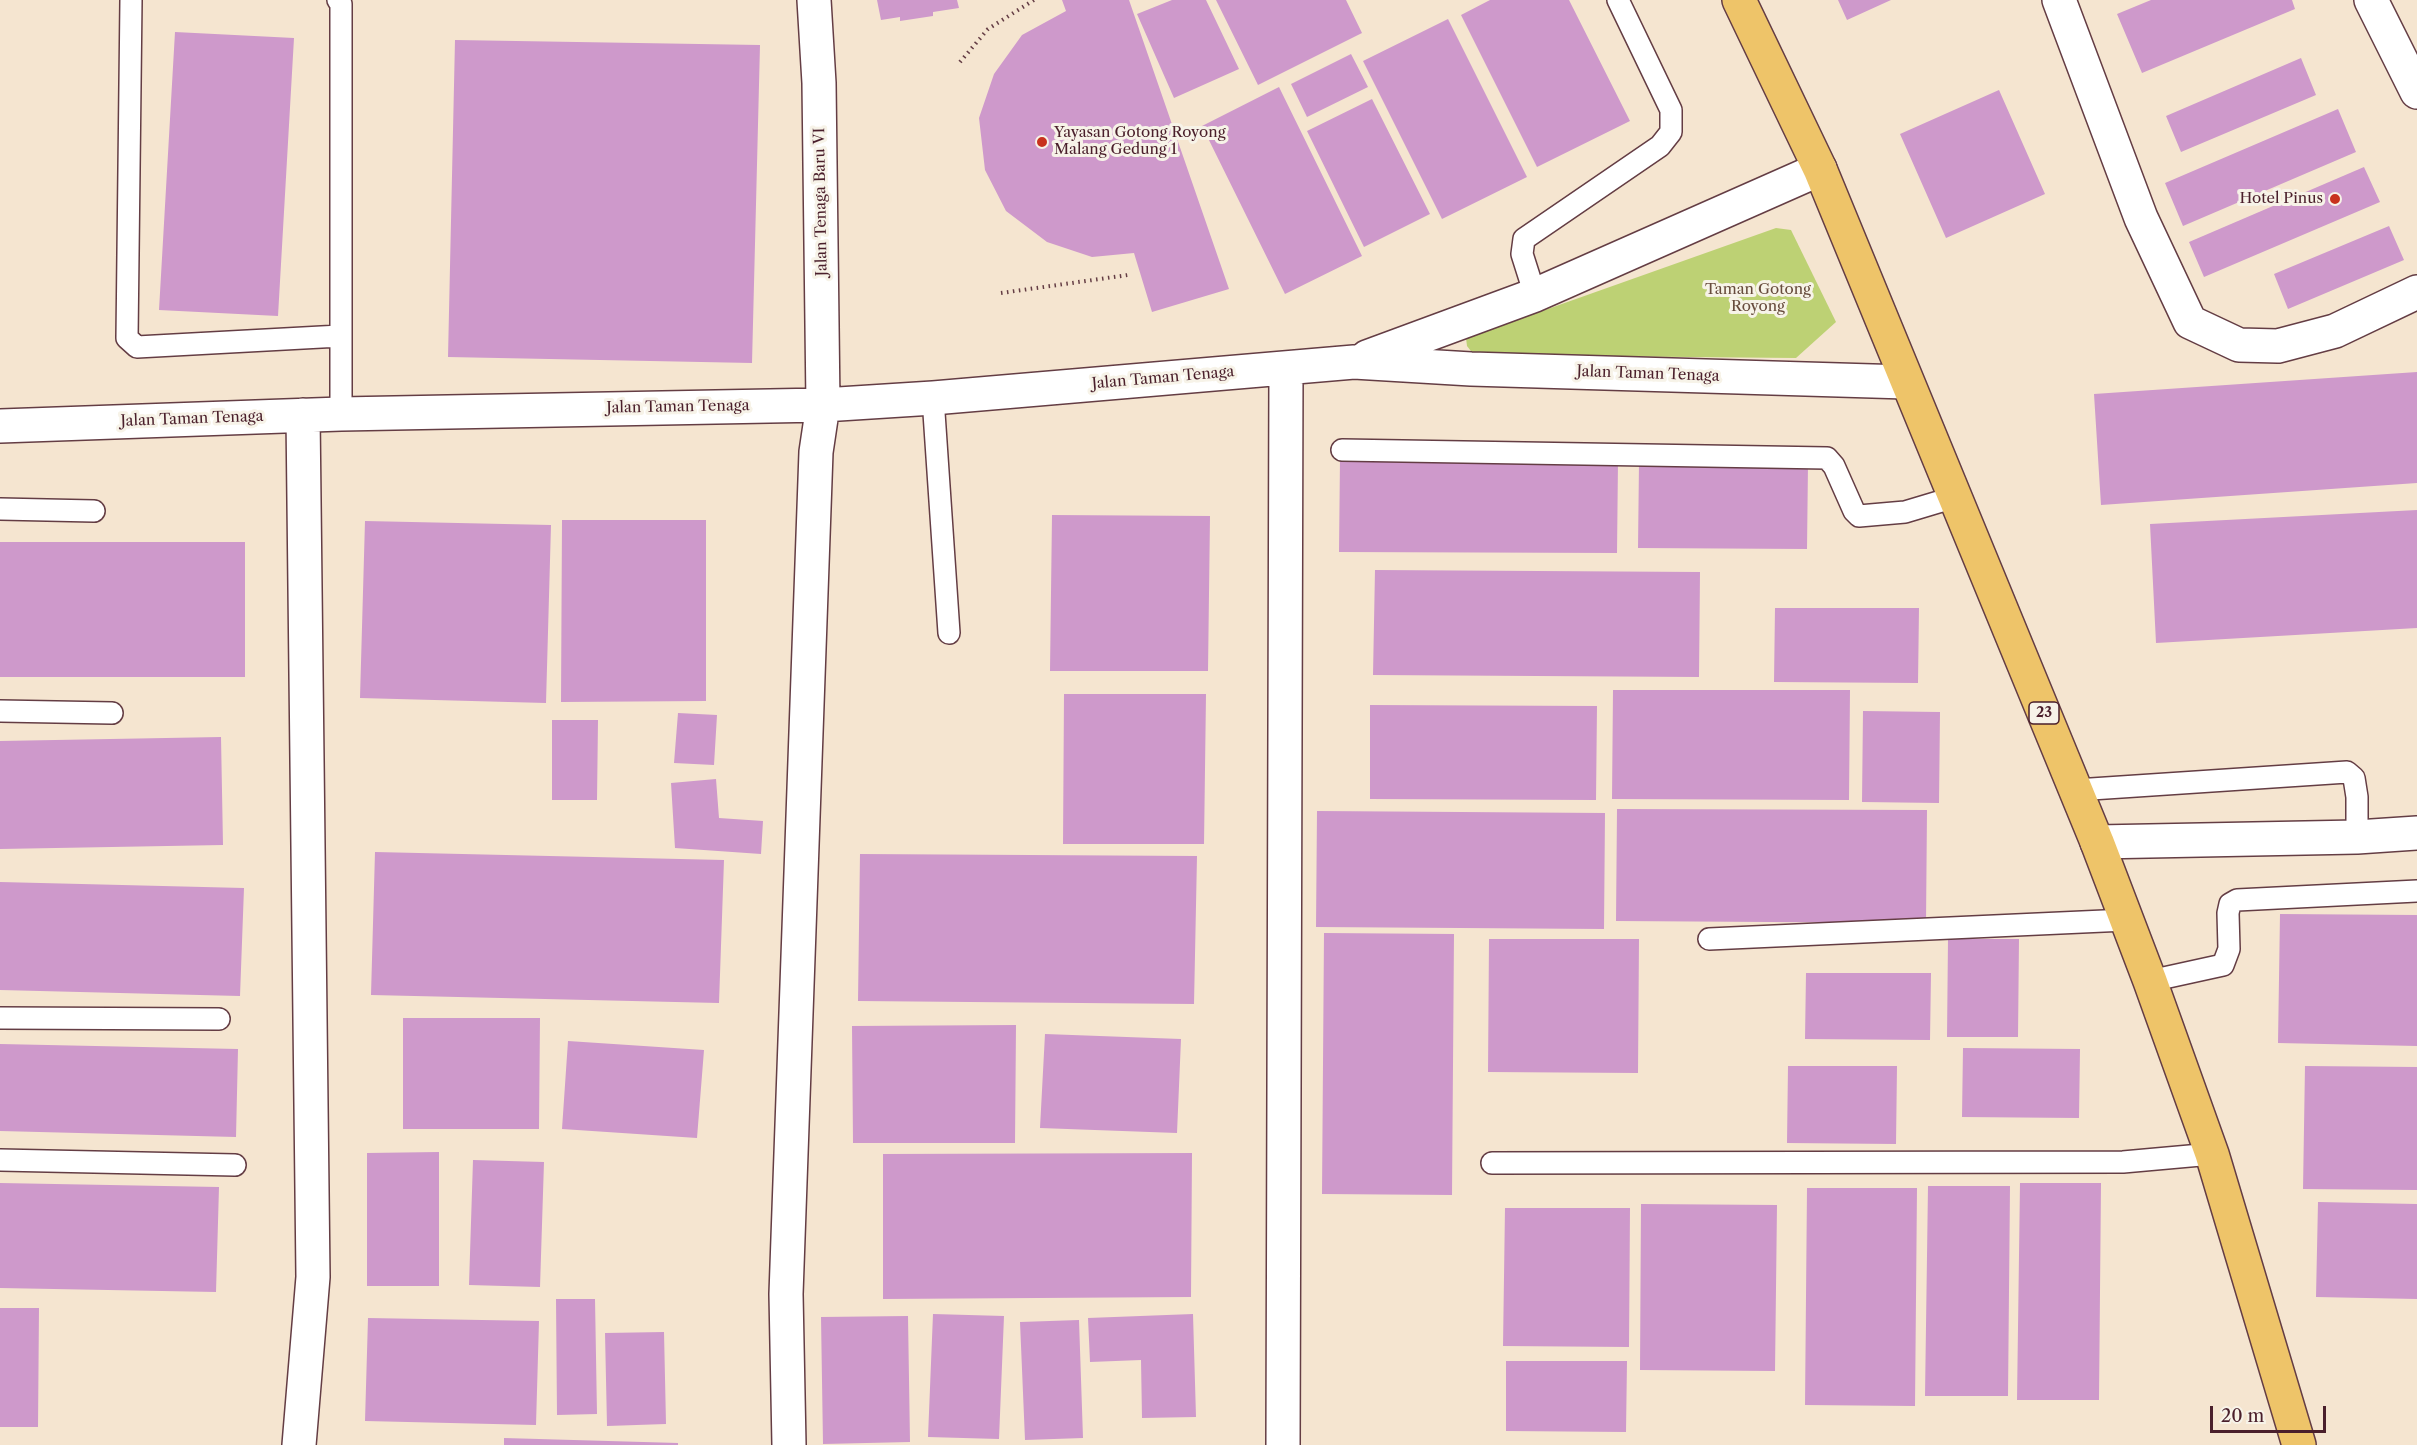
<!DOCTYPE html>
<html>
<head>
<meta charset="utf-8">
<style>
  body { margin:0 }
  #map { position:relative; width:2417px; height:1445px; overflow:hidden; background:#f5e5d0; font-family:"Libre Caslon Text",serif }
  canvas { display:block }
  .scale { position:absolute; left:2210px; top:1406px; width:116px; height:27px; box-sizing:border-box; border:3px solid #4a1f2b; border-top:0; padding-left:8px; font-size:18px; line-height:21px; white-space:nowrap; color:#4a1f2b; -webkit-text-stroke:4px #f7f3e8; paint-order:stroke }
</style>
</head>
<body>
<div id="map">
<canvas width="2417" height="1445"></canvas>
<div class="scale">20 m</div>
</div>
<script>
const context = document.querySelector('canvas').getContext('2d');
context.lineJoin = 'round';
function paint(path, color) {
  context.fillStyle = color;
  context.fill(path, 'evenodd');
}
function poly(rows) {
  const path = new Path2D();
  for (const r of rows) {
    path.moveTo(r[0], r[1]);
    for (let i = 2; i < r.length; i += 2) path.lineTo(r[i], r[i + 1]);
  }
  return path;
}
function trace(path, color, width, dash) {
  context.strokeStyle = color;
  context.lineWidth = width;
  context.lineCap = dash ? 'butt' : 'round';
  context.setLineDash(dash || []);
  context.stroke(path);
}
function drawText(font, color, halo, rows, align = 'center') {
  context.font = font + ' "Libre Caslon Text",serif';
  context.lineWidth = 6;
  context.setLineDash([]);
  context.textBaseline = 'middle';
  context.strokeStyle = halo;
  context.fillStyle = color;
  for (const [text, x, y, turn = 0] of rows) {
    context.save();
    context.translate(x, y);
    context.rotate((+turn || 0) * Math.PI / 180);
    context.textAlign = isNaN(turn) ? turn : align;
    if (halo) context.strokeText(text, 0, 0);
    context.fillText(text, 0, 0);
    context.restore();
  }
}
paint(poly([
  [1776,228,1791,230,1836,322,1796,358,1474,355,1467,346,1466,338]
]), '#bdd174');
paint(poly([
  [877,0,957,0,959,8,933,12,933,16,900,21,900,17,881,20],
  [1062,0,1129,0,1229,289,1152,312,1134,253,1092,257,1047,242,1006,211,985,170,979,118,994,74,1022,35,1066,11],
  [1172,0,1206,0,1239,69,1174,98,1137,14],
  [1216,0,1346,0,1362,33,1258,85],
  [1490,0,1569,0,1630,121,1537,167,1461,15],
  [1838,0,1891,0,1847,20],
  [2151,0,2292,0,2295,9,2142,73,2117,14],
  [1448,19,1527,177,1442,219,1363,61],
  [175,32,294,38,278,316,159,310],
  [455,40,760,45,752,363,448,357],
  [1351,54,1368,87,1307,117,1291,84],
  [2301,58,2316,95,2181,152,2166,116],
  [1279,87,1362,256,1285,294,1202,126],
  [1999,90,2045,194,1946,238,1900,134],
  [1372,99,1430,214,1364,247,1307,131],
  [2338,109,2356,152,2183,226,2165,183],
  [2364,167,2380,202,2204,277,2189,242],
  [2389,226,2404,260,2288,309,2274,274],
  [2417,372,2417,483,2101,505,2094,394],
  [1340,459,1618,461,1617,553,1339,552],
  [1639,463,1808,464,1807,549,1638,548],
  [2417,510,2417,628,2156,643,2150,524],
  [1052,515,1210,516,1208,671,1050,671],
  [562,520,706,520,706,701,561,702],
  [365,521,551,525,546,703,360,698],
  [0,542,245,542,245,677,0,677],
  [1375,570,1700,572,1699,677,1373,675],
  [1775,608,1919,608,1918,683,1774,682],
  [1613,690,1850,690,1849,800,1612,799],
  [1064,694,1206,694,1204,844,1063,844],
  [1370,705,1597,706,1596,800,1370,799],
  [1863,711,1940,712,1939,803,1862,802],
  [678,713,717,715,714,765,674,763],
  [552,720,598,720,597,800,552,800],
  [221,737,223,845,0,849,0,741],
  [716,779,719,818,763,821,761,854,675,848,671,783],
  [1617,809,1927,810,1926,923,1616,921],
  [1317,811,1605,813,1604,929,1316,927],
  [375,852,724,860,719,1003,371,995],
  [860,854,1197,856,1194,1004,858,1001],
  [0,882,244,888,240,996,0,990],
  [2280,914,2417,915,2417,1046,2278,1043],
  [1324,933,1454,934,1452,1195,1322,1194],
  [1489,939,1639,939,1638,1073,1488,1072],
  [1948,939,2019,939,2018,1037,1947,1037],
  [1806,973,1931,973,1930,1040,1805,1039],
  [403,1018,540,1018,539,1129,403,1129],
  [1016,1025,1015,1143,853,1143,852,1026],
  [1045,1034,1181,1039,1177,1133,1040,1128],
  [568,1041,704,1050,697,1138,562,1129],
  [0,1044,238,1049,236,1137,0,1131],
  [1963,1048,2080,1049,2079,1118,1962,1117],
  [1788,1066,1897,1066,1896,1144,1787,1143],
  [2305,1066,2417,1067,2417,1190,2303,1189],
  [439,1152,439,1286,367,1286,367,1153],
  [1192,1153,1191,1297,883,1299,883,1154],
  [473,1160,544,1162,540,1287,469,1285],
  [0,1183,219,1187,216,1292,0,1288],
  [2020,1183,2101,1183,2099,1400,2017,1400],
  [1928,1186,2010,1186,2008,1396,1925,1396],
  [1807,1188,1917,1188,1915,1406,1805,1405],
  [2318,1202,2417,1204,2417,1299,2316,1297],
  [1641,1204,1777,1205,1775,1371,1640,1370],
  [1505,1208,1630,1208,1629,1347,1503,1346],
  [556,1299,595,1299,597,1414,557,1415],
  [0,1308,39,1308,38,1427,0,1427],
  [933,1314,1004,1316,999,1439,928,1437],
  [1193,1314,1196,1417,1142,1418,1141,1360,1090,1362,1088,1318],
  [908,1316,910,1442,823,1444,821,1317],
  [368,1318,539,1321,536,1425,365,1421],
  [1079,1320,1083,1438,1025,1440,1020,1322],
  [664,1332,666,1424,607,1426,605,1333],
  [1506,1361,1627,1361,1626,1432,1506,1431],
  [504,1438,678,1443,678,1445,504,1445]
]), '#ce99cb');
const service = poly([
  [131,0,127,338,137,347,340,336],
  [338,0,341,4,341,414],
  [1535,295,1522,254,1524,239,1660,146,1671,132,1671,110,1618,0],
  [933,398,949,633],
  [1342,450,1827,458,1834,466,1854,511,1859,516,1905,512,1955,497],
  [0,509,94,511],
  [0,711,112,713],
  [2076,790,2347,772,2354,778,2357,797,2357,837],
  [1709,939,2126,920],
  [2150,981,2223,965,2229,949,2228,913,2230,904,2237,900,2417,891],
  [0,1018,219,1019],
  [0,1160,235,1165],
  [1492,1163,2123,1162,2212,1154]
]);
const minor = poly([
  [2059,0,2141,218,2190,322,2239,345,2278,346,2335,331,2417,292],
  [2371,0,2417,92],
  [1367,357,1535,295,1820,169],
  [0,426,341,414,823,405,933,398,1354,362,1471,369,1906,382],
  [2097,842,2357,837,2417,833],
  [299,1445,313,1277,303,415],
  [789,1445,786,1294,816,452,823,405,819,83,814,0],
  [1283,1445,1286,368]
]);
const trunk = poly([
  [1739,0,1820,169,2097,842,2150,981,2212,1154,2299,1445]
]);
trace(service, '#643d44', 24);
trace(minor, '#643d44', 36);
trace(trunk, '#643d44', 36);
trace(poly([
  [960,62,988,29,1034,0],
  [1001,293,1128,275]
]), '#643d44', 4, [1.5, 4.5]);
trace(service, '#fff', 21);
trace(minor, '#fff', 33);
trace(trunk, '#eec469', 33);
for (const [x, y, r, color] of [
  [1042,142,6,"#c8321e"],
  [2335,199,6,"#c8321e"]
]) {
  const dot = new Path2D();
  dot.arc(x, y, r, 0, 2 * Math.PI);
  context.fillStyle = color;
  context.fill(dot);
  trace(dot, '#f7f3e8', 2);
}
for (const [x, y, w] of [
  [2044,713,30]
]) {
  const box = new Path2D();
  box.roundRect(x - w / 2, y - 11, w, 22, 4.5);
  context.fillStyle = '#f7f3e8';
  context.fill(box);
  trace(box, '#4a1f2b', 1.5);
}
drawText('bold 14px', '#4a1f2b', null, [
  ["23",2044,713]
]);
drawText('15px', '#4a1f2b', '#f7f3e8', [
  ["Yayasan Gotong Royong",1054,133],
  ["Malang Gedung 1",1054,150],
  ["Hotel Pinus",2323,199,"right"]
], 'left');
drawText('15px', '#4a1f2b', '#f7f3e8', [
  ["Jalan Tenaga Baru VI",821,202,-91],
  ["Jalan Taman Tenaga",1648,374,2],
  ["Jalan Taman Tenaga",1163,378,-5],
  ["Jalan Taman Tenaga",678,407,-1],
  ["Jalan Taman Tenaga",192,419,-2]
]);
drawText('15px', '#674c3d', '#f7f3e8', [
  ["Taman Gotong",1758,290],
  ["Royong",1758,307]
]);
</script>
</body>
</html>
